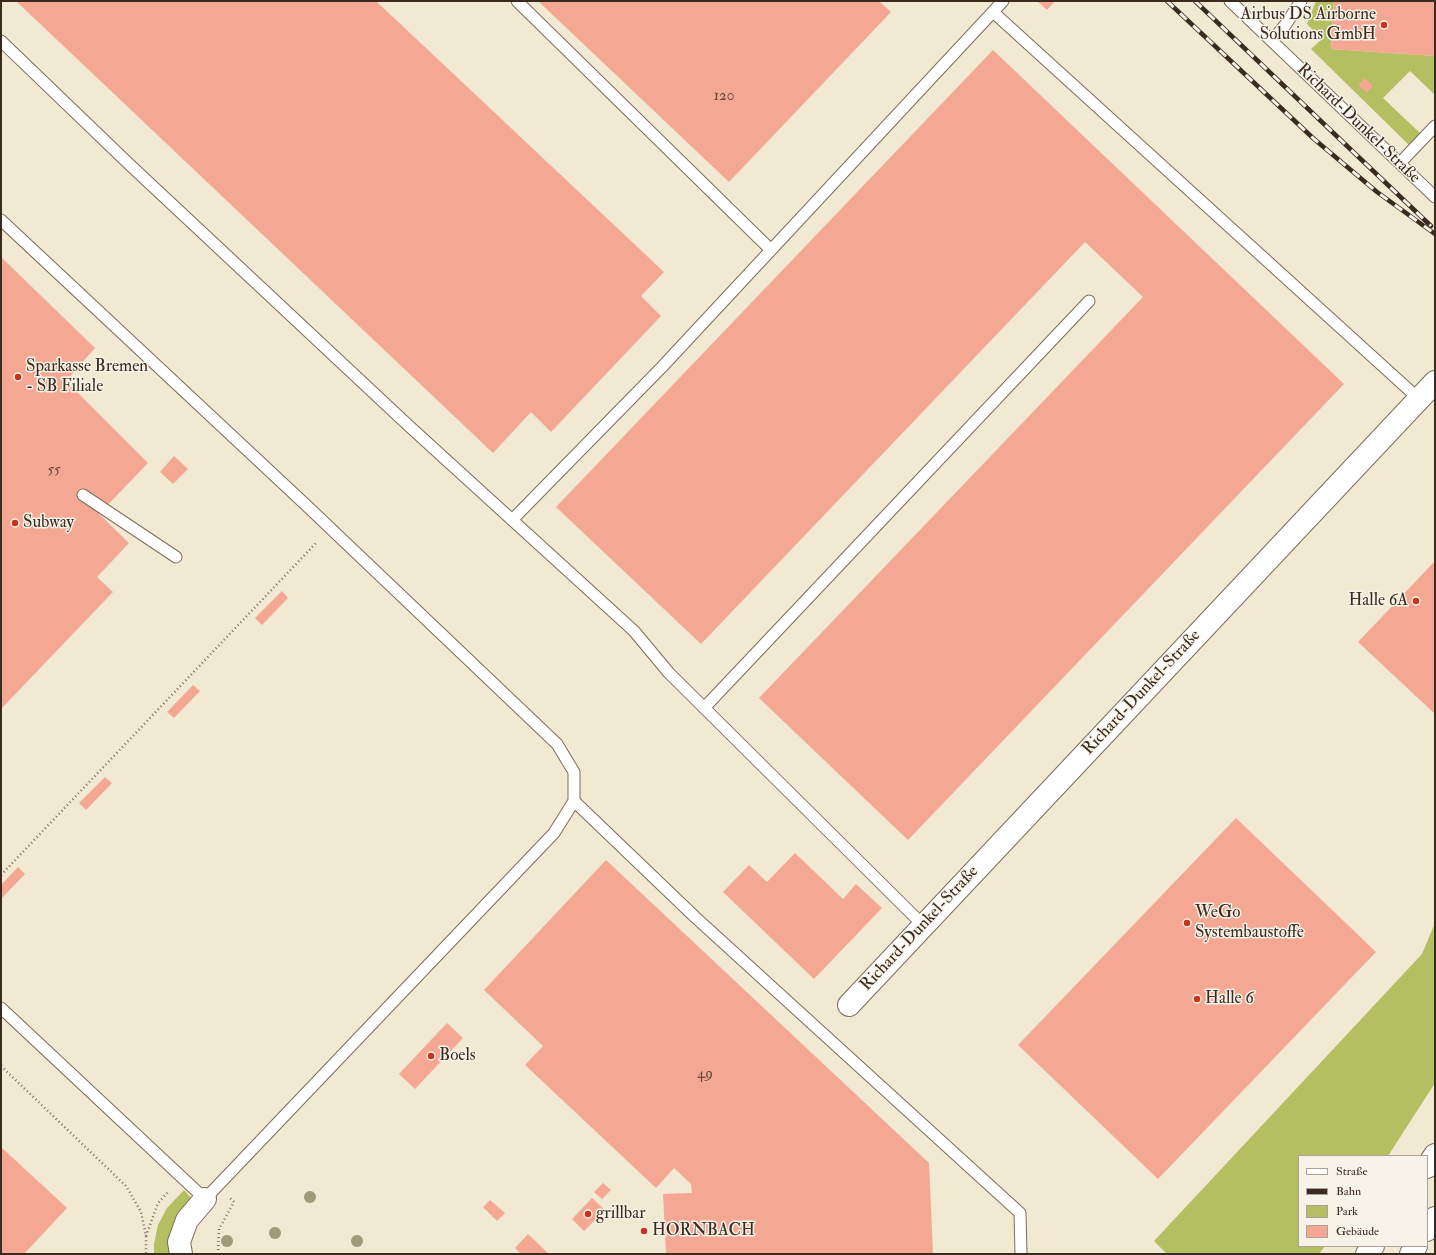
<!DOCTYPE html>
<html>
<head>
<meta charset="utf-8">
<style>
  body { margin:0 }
  #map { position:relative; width:1436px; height:1255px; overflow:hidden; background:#f1e9d2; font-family:"IM FELL Double Pica",serif }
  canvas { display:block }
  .frame { position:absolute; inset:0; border:2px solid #3b2a1e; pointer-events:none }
  .legend { position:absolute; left:1298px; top:1155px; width:130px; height:92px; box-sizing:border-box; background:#f7f3e8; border:1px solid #aca397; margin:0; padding:5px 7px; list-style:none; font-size:12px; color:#3b2a1e }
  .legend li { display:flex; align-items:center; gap:8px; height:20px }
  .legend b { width:20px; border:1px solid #aca397 }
</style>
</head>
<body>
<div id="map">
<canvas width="1436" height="1255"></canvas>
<div class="frame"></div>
<ul class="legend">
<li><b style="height:5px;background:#fff"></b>Straße</li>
<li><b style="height:5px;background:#3b2a1e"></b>Bahn</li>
<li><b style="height:11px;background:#b3bf61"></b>Park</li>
<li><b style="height:11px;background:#f4a894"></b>Gebäude</li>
</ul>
</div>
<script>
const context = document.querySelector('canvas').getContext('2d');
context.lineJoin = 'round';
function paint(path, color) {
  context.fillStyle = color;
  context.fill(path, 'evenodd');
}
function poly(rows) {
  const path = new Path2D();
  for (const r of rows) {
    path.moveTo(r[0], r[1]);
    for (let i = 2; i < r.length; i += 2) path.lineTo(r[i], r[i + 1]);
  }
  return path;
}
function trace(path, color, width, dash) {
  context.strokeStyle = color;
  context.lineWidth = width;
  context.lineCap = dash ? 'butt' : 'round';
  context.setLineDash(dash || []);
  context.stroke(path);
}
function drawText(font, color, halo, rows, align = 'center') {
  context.font = font + ' "IM FELL Double Pica",serif';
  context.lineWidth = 3;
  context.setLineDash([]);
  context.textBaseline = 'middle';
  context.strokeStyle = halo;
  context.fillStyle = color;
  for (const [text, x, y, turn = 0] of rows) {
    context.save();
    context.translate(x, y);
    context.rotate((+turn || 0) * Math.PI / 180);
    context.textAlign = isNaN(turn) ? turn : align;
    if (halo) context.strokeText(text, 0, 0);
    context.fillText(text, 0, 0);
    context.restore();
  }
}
paint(poly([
  [1316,1,1334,1,1331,49,1435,56,1434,94,1410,71,1383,98,1421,134,1409,145,1311,49,1322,39,1307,24],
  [1435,923,1435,1083,1388,1156,1299,1156,1299,1246,1325,1246,1319,1254,1167,1254,1154,1241,1422,954],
  [184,1190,192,1199,175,1218,171,1239,171,1254,154,1254,154,1244,158,1225,167,1208]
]), '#b3bf61');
paint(poly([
  [16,1,376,1,664,272,641,296,661,316,551,432,531,412,493,453],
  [538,1,879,1,891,12,729,182],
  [1037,1,1055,1,1047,10],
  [1334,1,1435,1,1435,56,1331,49],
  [993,50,1344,384,908,840,759,698,1143,297,1085,242,701,644,556,507],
  [1365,78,1373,86,1367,93,1358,85],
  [1,257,95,348,66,381,148,463,99,514,129,543,97,577,113,592,1,709],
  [174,456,188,469,173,484,160,472],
  [1435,561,1435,714,1358,642],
  [282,591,288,598,262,625,255,618],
  [193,685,200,691,174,718,167,712],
  [105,777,112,783,86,810,79,803],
  [1236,818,1376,952,1158,1179,1018,1045],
  [795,853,843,899,856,884,882,908,814,979,723,892,749,865,767,882],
  [606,860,929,1163,933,1254,666,1254,663,1194,692,1193,691,1184,674,1168,656,1188,525,1065,543,1046,484,990],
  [18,867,25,874,1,899,1,885],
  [447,1023,463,1038,415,1089,399,1074],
  [1,1147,67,1208,24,1254,1,1254],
  [603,1183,611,1190,602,1199,594,1192],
  [592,1198,605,1210,584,1231,572,1219],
  [490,1200,505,1213,497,1221,483,1207],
  [528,1234,549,1254,521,1254,515,1248]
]), '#f4a894');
const service = poly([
  [517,1,771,250],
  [1230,1,1435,197],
  [993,12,1419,399],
  [1,41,130,165,409,426,634,631,669,673,923,925],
  [1272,41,1286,24,1301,1],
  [1400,163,1435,126],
  [1,220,307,506,557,744,574,772,574,801,554,833,205,1199,1,1008],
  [83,495,176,557],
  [512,520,662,367,1003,1],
  [704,708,1089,301],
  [574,801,695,917,1020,1213,1021,1254]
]);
const minor = poly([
  [849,1005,1435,382],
  [181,1254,179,1242,187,1220,205,1199]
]);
const trunk = poly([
  [1427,1167,1435,1155],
  [1427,1230,1435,1218],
  [1367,1254,1373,1246],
  [1411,1254,1416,1246]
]);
trace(service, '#7b6d5d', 13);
trace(minor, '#7b6d5d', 24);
trace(trunk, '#7b6d5d', 24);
trace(poly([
  [1,875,317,542],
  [1,1066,126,1186,141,1212,146,1236,146,1254],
  [146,1236,158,1203,169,1191],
  [218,1254,219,1229,234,1202,230,1198]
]), '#7b6d5d', 2.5, [1, 3]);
trace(service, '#fff', 11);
trace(minor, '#fff', 22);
trace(trunk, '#fff', 22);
const rail = poly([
  [1167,1,1314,139,1377,192,1435,234],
  [1195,1,1431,226]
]);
trace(rail, '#3b2a1e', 4.5);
trace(rail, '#f7f3e8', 3, [9]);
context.fillStyle = '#a1997a';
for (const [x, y] of [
  [310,1197],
  [275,1233],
  [227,1241],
  [357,1241]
]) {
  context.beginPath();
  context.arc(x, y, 6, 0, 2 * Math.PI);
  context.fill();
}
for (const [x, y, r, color] of [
  [1384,25,4,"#c8321e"],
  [18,377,4,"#c8321e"],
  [15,523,4,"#c8321e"],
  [1416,601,4,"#c8321e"],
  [1187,923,4,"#c8321e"],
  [1197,999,4,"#c8321e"],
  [431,1056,4,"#c8321e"],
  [588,1214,4,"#c8321e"],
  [644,1231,4,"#c8321e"]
]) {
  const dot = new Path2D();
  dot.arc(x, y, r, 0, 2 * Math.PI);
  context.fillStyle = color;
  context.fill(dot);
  trace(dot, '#f7f3e8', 1.5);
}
drawText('15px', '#694a3c', null, [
  ["120",724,97],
  ["55",54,471],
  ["49",705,1075]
]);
drawText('17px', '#3b2a1e', '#f7f3e8', [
  ["Airbus DS Airborne",1376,15,"right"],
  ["Solutions GmbH",1376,35,"right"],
  ["Sparkasse Bremen",26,367],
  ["- SB Filiale",26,387],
  ["Subway",23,523],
  ["Halle 6A",1408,601,"right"],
  ["WeGo",1195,913],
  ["Systembaustoffe",1195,933],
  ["Halle 6",1205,999],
  ["Boels",439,1056],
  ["grillbar",596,1214],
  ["HORNBACH",652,1231]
], 'left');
drawText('17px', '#3b2a1e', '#f7f3e8', [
  ["Richard-Dunkel-Straße",1358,124,44],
  ["Richard-Dunkel-Straße",1142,693,-47],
  ["Richard-Dunkel-Straße",920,929,-47]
]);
</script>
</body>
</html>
